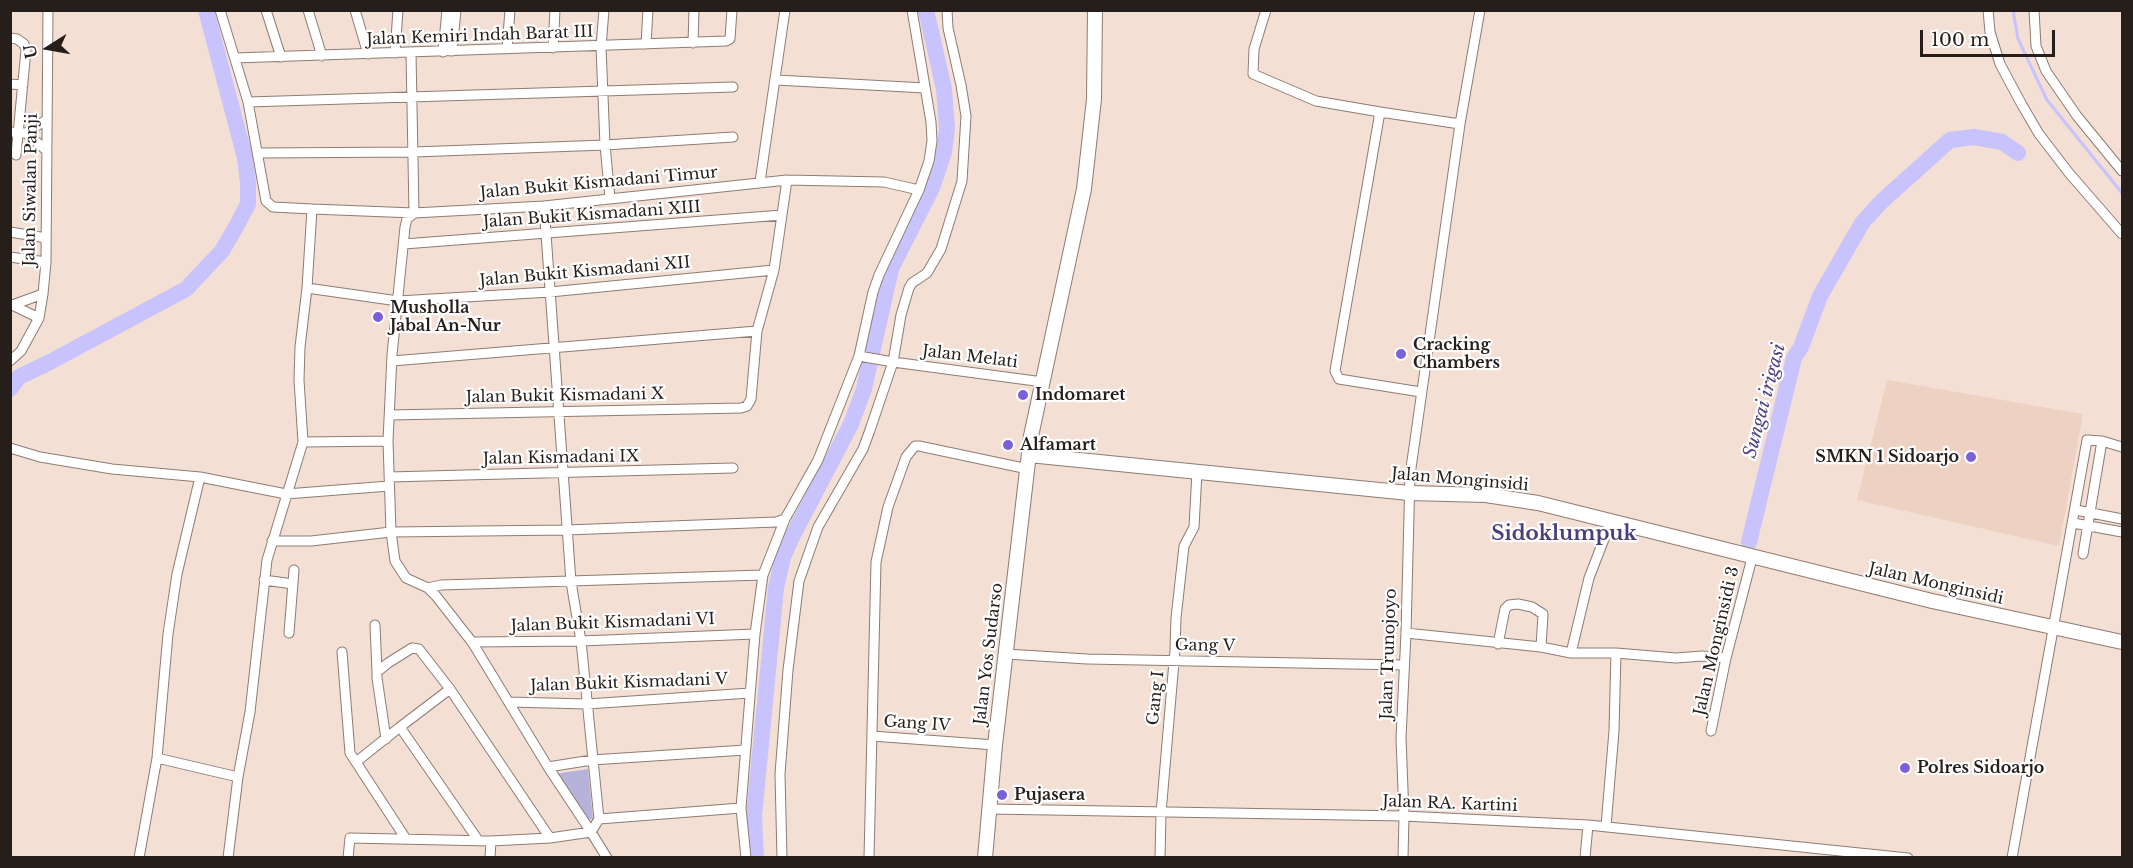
<!DOCTYPE html>
<html>
<head>
<meta charset="utf-8">
<style>
  body { margin:0 }
  #map { position:relative; width:2133px; height:868px; overflow:hidden; background:#f3dfd4; font-family:"Libre Baskerville",serif }
  canvas { display:block }
  .frame { position:absolute; inset:0; border:12px solid #251e1a; pointer-events:none }
  .north { position:absolute; left:18px; top:18px; width:60px; height:60px; -webkit-text-stroke:4px #fff; paint-order:stroke; rotate:259deg; font-size:16px; font-weight:700; line-height:24px; text-align:center; color:#251e1a }
  .north::after { content:''; display:block; margin:auto; width:21px; height:27px; background:#251e1a; clip-path:polygon(50% 0,100% 100%,50% 72%,0 100%) }
  .scale { position:absolute; left:1920px; top:30px; width:135px; height:27px; box-sizing:border-box; border:3px solid #251e1a; border-top:0; padding-left:8px; font-size:18px; line-height:21px; white-space:nowrap; color:#251e1a; -webkit-text-stroke:4px #fff; paint-order:stroke }
</style>
</head>
<body>
<div id="map">
<canvas width="2133" height="868"></canvas>
<div class="frame"></div>
<div class="north">U</div>
<div class="scale">100 m</div>
</div>
<script>
const context = document.querySelector('canvas').getContext('2d');
context.lineJoin = 'round';
function paint(path, color) {
  context.fillStyle = color;
  context.fill(path, 'evenodd');
}
function poly(rows) {
  const path = new Path2D();
  for (const r of rows) {
    path.moveTo(r[0], r[1]);
    for (let i = 2; i < r.length; i += 2) path.lineTo(r[i], r[i + 1]);
  }
  return path;
}
function trace(path, color, width, dash) {
  context.strokeStyle = color;
  context.lineWidth = width;
  context.lineCap = dash ? 'butt' : 'round';
  context.setLineDash(dash || []);
  context.stroke(path);
}
function drawText(font, color, halo, rows, align = 'center') {
  context.font = font + ' "Libre Baskerville",serif';
  context.lineWidth = 4.5;
  context.setLineDash([]);
  context.textBaseline = 'middle';
  context.strokeStyle = halo;
  context.fillStyle = color;
  for (const [text, x, y, turn = 0] of rows) {
    context.save();
    context.translate(x, y);
    context.rotate((+turn || 0) * Math.PI / 180);
    context.textAlign = isNaN(turn) ? turn : align;
    if (halo) context.strokeText(text, 0, 0);
    context.fillText(text, 0, 0);
    context.restore();
  }
}
paint(poly([
  [1887,380,2083,414,2059,546,1857,500]
]), '#edd1c2');
paint(poly([
  [588,769,593,819,586,820,554,774]
]), '#b6b2da');
trace(poly([
  [2013,10,2018,39,2047,100,2122,193]
]), '#c8c2fd', 3);
trace(poly([
  [10,389,19,377,50,362,186,289,222,251,237,225,248,204,248,183,245,158,206,10],
  [1749,542,1794,358,1801,347,1820,296,1862,223,1881,202,1950,140,1974,137,2002,142,2018,153],
  [756,858,754,816,776,588,783,557,792,537,851,424,864,389,891,269,932,188,944,152,947,128,944,89,926,10]
]), '#c8c2fd', 16);
const street = poly([
  [220,10,248,102,266,201,273,207,312,209,307,288],
  [266,10,281,57],
  [308,10,322,56],
  [355,10,368,54],
  [604,10,601,47,605,145,610,198],
  [1266,10,1254,49,1253,74,1316,101,1380,112],
  [1988,10,1990,32,2000,64,2022,105,2039,134,2069,173,2122,234],
  [2034,10,2036,46,2046,71,2077,116,2122,171],
  [10,38,17,39,24,44,26,50,16,155],
  [693,43,694,10],
  [646,44,648,10],
  [553,48,555,10],
  [507,49,510,10],
  [452,51,456,10],
  [443,52,447,10],
  [395,53,398,10],
  [411,53,414,213,407,219,405,227,392,355,388,441,391,532,395,561,406,578,428,588,436,596,472,642,548,767,591,832],
  [235,58,726,41,730,39,732,10],
  [776,80,925,88],
  [10,84,23,85],
  [248,102,733,87],
  [10,132,26,133,46,120],
  [26,133,46,150],
  [258,153,414,152,605,145,733,137],
  [760,182,785,10],
  [544,206,571,582,581,641,599,819,591,832],
  [312,209,414,213,544,206,787,180,884,182,919,190],
  [10,232,46,238],
  [404,244,782,215],
  [10,257,46,262],
  [10,304,39,318],
  [15,304,43,294],
  [859,356,893,362,1043,382],
  [10,361,21,351,39,318,43,294,46,262,48,10],
  [392,361,757,331],
  [1421,392,1339,379,1335,371,1336,365,1380,112,1460,124],
  [390,415,741,408,747,406,751,399,757,331,774,270,787,180],
  [303,442,388,441],
  [10,448,40,457,112,469,200,477],
  [389,477,733,468],
  [2076,510,2122,519],
  [2073,523,2122,532],
  [272,541,311,541,391,532,567,530,776,522,785,519],
  [2083,554,2102,441],
  [264,580,293,584],
  [428,588,441,585,763,575],
  [375,625,377,672],
  [289,633,294,570],
  [1406,633,1541,647,1571,653,1616,653,1676,658,1702,656,1726,658],
  [472,642,581,641,755,634],
  [1498,644,1505,609,1509,605,1518,604,1532,607,1543,614,1541,647],
  [342,652,350,753,406,839],
  [1571,653,1589,578,1611,521],
  [1006,654,1087,659,1404,665],
  [509,702,587,704,750,693],
  [400,727,450,689,550,838],
  [1711,731,1726,658,1752,558],
  [872,736,995,745],
  [386,739,377,678,377,672,388,663,412,648,419,649,450,689],
  [157,758,238,777],
  [356,762,400,727,478,840],
  [548,767,592,760,745,750],
  [990,809,1404,816,1588,825,1908,858],
  [599,819,741,808],
  [1606,826,1614,731,1616,653],
  [139,858,157,758,168,634,177,574,200,477,286,494,389,486],
  [228,858,238,777,250,712,267,560,303,442,299,380,300,347,307,288,398,301,550,292,774,270],
  [348,858,350,838,491,841,550,838,591,832,607,858],
  [490,858,491,841],
  [746,858,741,808,755,634,763,575,785,519,818,460,859,356,873,292,879,275,919,190,929,161,932,141,931,122,912,10],
  [782,858,780,774,788,670,799,581,818,527,863,449,870,430,893,362,901,315,909,288,912,283,927,273,941,249,962,181,966,116,961,85,948,28,947,10],
  [869,858,876,562,888,507,906,457,915,446,919,446,1028,469],
  [1160,858,1161,813,1175,650,1176,618,1184,546,1194,527,1197,472],
  [1403,858,1404,816,1401,738,1406,633,1410,475,1460,124,1480,10],
  [1585,858,1588,825],
  [2012,858,2087,440,2102,441,2122,447]
]);
const secondary = poly([
  [1029,455,1409,493,1486,495,1538,503,1932,601,2122,642],
  [985,858,995,745,1031,436,1084,189,1094,99,1095,10]
]);
trace(street, '#8e7c72', 11);
trace(secondary, '#8e7c72', 16);
trace(street, '#fff', 9);
trace(secondary, '#fff', 14);
for (const [x, y, r, color] of [
  [378,317,6,"#7b60da"],
  [1401,354,6,"#7b60da"],
  [1023,395,6,"#7b60da"],
  [1008,445,6,"#7b60da"],
  [1971,457,6,"#7b60da"],
  [1905,768,6,"#7b60da"],
  [1002,795,6,"#7b60da"]
]) {
  const dot = new Path2D();
  dot.arc(x, y, r, 0, 2 * Math.PI);
  context.fillStyle = color;
  context.fill(dot);
  trace(dot, '#fff', 2);
}
drawText('16px', '#251e1a', '#fff', [
  ["Jalan Kemiri Indah Barat III",480,36,-2],
  ["Jalan Bukit Kismadani Timur",599,183,-5],
  ["Jalan Siwalan Panji",31,190,-89],
  ["Jalan Bukit Kismadani XIII",592,215,-4],
  ["Jalan Bukit Kismadani XII",585,272,-5],
  ["Jalan Melati",970,357,7],
  ["Jalan Bukit Kismadani X",565,396,-1],
  ["Jalan Kismadani IX",561,458,-1],
  ["Jalan Monginsidi",1460,480,5],
  ["Jalan Monginsidi",1936,584,13],
  ["Jalan Bukit Kismadani VI",613,623,-2],
  ["Jalan Monginsidi 3",1717,641,-77],
  ["Gang V",1205,646,1],
  ["Jalan Yos Sudarso",989,654,-83],
  ["Jalan Trunojoyo",1389,654,-88],
  ["Jalan Bukit Kismadani V",629,683,-2],
  ["Gang I",1156,698,-84],
  ["Gang IV",917,724,4],
  ["Jalan RA. Kartini",1450,804,2]
]);
drawText('bold 16px', '#251e1a', '#fff', [
  ["Musholla",390,308],
  ["Jabal An-Nur",390,326],
  ["Cracking",1413,345],
  ["Chambers",1413,363],
  ["Indomaret",1035,395],
  ["Alfamart",1020,445],
  ["SMKN 1 Sidoarjo",1959,457,"right"],
  ["Polres Sidoarjo",1917,768],
  ["Pujasera",1014,795]
], 'left');
drawText('italic 18px', '#4e4186', '#fff', [
  ["Sungai irigasi",1765,401,-75]
]);
drawText('bold 20px', '#4a3f7c', '#fff', [
  ["Sidoklumpuk",1564,534]
]);
</script>
</body>
</html>
